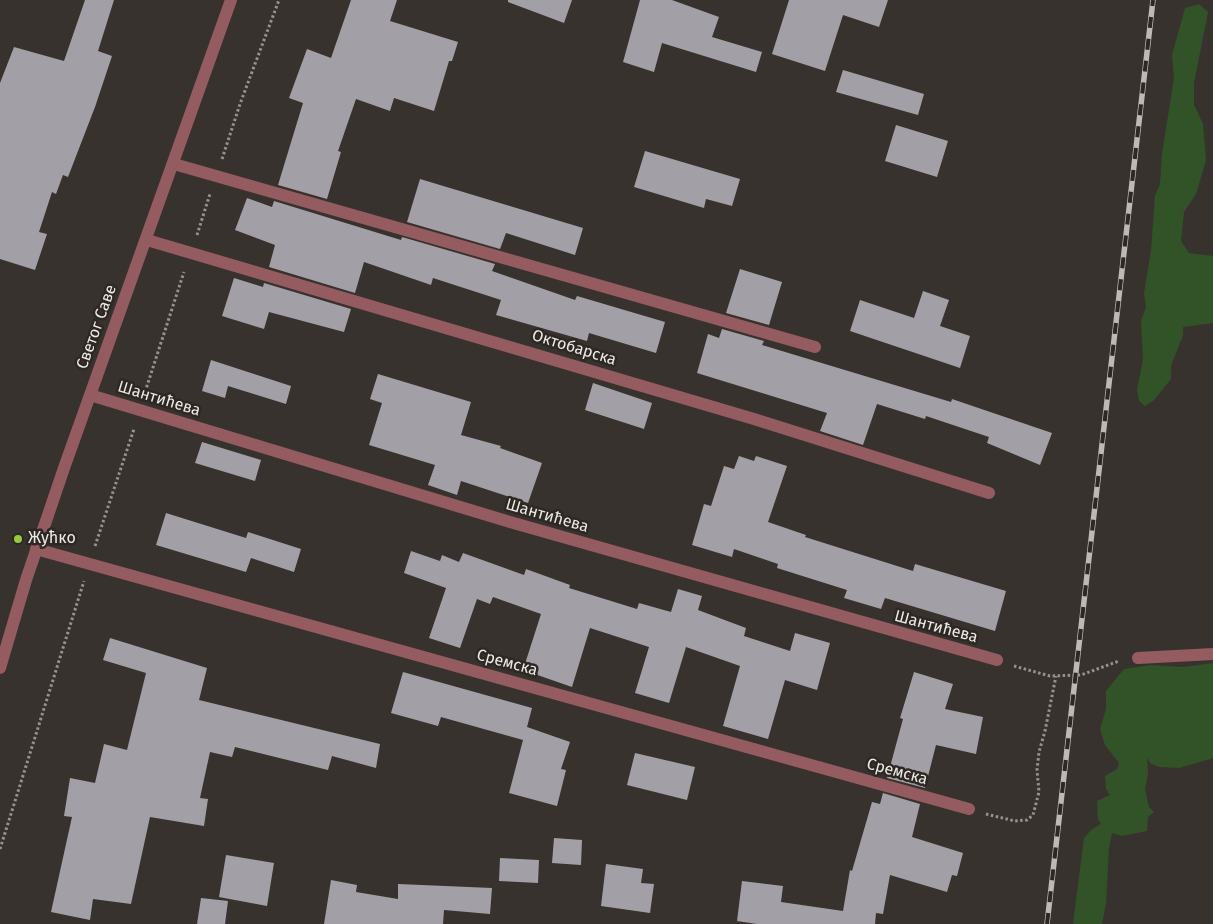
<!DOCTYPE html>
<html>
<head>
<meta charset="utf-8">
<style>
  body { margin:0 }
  canvas { display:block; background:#37322d }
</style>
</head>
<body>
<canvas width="1213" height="924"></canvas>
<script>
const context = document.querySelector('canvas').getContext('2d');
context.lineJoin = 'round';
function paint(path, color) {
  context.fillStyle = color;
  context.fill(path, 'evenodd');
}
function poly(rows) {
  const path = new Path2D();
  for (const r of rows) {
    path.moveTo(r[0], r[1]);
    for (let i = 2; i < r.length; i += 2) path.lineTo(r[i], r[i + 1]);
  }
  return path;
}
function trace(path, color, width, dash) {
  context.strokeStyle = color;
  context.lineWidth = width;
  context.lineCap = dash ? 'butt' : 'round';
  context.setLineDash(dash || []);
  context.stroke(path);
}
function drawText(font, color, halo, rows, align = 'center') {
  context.font = font + ' "Fira Sans",sans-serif';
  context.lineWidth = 5;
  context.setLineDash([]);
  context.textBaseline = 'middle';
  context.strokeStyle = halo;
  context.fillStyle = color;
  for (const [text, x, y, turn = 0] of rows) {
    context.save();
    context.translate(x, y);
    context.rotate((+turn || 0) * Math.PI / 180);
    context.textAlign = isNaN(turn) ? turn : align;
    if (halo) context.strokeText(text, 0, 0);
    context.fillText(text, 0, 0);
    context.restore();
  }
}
paint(poly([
  [1199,4,1208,12,1194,83,1194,105,1203,124,1206,160,1196,194,1184,212,1181,241,1189,253,1213,256,1213,323,1183,327,1183,335,1171,366,1171,379,1154,400,1145,406,1139,401,1137,390,1143,360,1141,321,1146,307,1144,293,1151,251,1155,196,1160,184,1162,154,1174,78,1172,55,1185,8],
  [1213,663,1213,758,1179,768,1160,767,1151,764,1147,758,1148,774,1145,789,1149,807,1154,812,1148,817,1147,831,1122,836,1112,833,1109,848,1106,903,1102,924,1073,924,1084,838,1091,830,1101,824,1098,819,1097,801,1110,795,1106,789,1105,776,1117,769,1119,763,1105,745,1100,729,1106,709,1106,691,1124,669,1151,665,1184,667]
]), '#325328');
paint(poly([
  [85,0,114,0,98,51,112,56,95,107,68,177,63,175,56,194,52,192,39,232,47,234,35,270,0,259,0,83,14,47,64,61],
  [351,0,397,0,390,21,458,42,452,61,449,61,434,111,394,98,390,111,356,99,338,151,341,152,327,199,278,185,303,103,289,98,307,49,331,58],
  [508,0,572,0,564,23,508,2],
  [640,0,672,0,719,17,712,37,762,52,756,72,662,43,654,72,623,62],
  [789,0,888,0,879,27,843,15,825,71,772,54],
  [843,70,924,94,918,115,836,92],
  [896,125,948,141,937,177,885,161],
  [645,151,740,179,732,206,706,199,704,208,634,187],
  [420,179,583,228,575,255,506,233,500,249,407,222],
  [247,198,272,207,274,201,401,240,402,237,495,264,492,271,575,300,577,296,665,322,656,353,589,333,587,341,496,315,501,300,433,278,431,285,364,262,355,293,269,267,275,245,235,230],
  [740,269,782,282,769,325,726,313],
  [234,278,263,287,264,283,351,309,344,332,269,312,264,329,222,316],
  [923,291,949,300,940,326,970,336,960,368,850,331,860,300,914,318],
  [722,329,764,341,762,345,951,402,952,399,1052,433,1040,465,987,443,989,437,926,416,925,419,877,404,863,445,820,431,827,413,697,373,708,334,719,338],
  [211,360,291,386,286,404,228,386,225,398,202,391],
  [378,374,471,402,461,435,501,446,500,448,542,463,528,503,461,481,457,495,428,485,435,465,369,445,382,403,370,399],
  [593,383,652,403,644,429,585,410],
  [202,442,261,460,255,481,195,463],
  [739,456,754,461,756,456,787,466,768,522,806,535,805,537,913,571,915,564,1006,591,995,631,885,598,881,609,844,598,847,590,777,568,778,564,734,549,732,557,692,545,704,504,711,506,724,466,734,469],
  [166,513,246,538,248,532,301,549,294,572,251,558,246,572,156,545],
  [411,551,440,561,442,555,459,562,463,553,524,575,526,569,570,585,569,588,637,609,639,603,671,612,678,589,702,596,698,610,746,628,744,636,790,651,795,633,830,643,817,690,785,680,768,739,723,726,740,666,686,647,669,703,635,693,649,647,590,628,572,687,523,670,541,614,493,597,490,604,477,599,460,648,429,638,446,588,404,573],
  [110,638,207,668,199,700,380,744,376,768,332,756,328,770,235,747,232,757,210,752,200,798,208,799,204,826,150,817,131,904,93,899,90,920,51,912,72,817,64,816,70,778,95,783,104,744,127,750,146,673,103,660],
  [403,672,532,708,527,727,570,742,561,769,566,770,557,806,509,793,523,740,441,717,438,726,391,713],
  [914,672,953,684,945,709,983,717,976,754,936,745,925,788,887,778,903,719,900,718],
  [635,753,695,767,687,800,627,785],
  [883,793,920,804,912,837,963,853,957,876,952,875,947,892,890,875,883,914,876,913,875,924,757,924,737,921,742,881,783,886,781,902,843,911,850,870,852,871,872,802,880,804],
  [554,838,582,840,581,865,552,863],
  [226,855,274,863,267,906,219,897],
  [500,858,539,860,538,883,499,881],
  [606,864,643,869,641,883,654,884,650,913,601,906],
  [331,880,357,885,356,892,398,899,398,884,492,888,490,914,444,910,443,924,324,924],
  [201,898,228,901,225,924,197,924]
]), '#a39fa6');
trace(poly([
  [222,159,240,104,279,0],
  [197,235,210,194],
  [145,392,184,272],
  [95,546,134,429],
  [1014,666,1050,676,1081,675,1119,661],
  [986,814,1015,821,1027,820,1033,815,1039,792,1037,770,1039,752,1045,731,1056,676],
  [0,849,84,581]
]), '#96928e', 3, [2.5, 2.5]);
trace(poly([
  [174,164,815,347],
  [147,240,754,419,989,493],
  [90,395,510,522,997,660],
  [36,549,969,809],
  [1138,658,1213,654],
  [0,668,26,580,64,468,231,0]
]), '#945b61', 12);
const rail = poly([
  [1047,924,1153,0]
]);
trace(rail, '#bdbab5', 5.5);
trace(rail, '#2d2823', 4, [11]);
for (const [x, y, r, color] of [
  [18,539,5,"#97cc38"]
]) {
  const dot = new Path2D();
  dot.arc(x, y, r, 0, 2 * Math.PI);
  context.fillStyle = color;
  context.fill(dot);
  trace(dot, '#2d2823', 2);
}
drawText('16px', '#edeae6', '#2d2823', [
  ["Светог Саве",97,327,-70],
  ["Октобарска",574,348,17],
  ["Шантићева",159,399,17],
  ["Шантићева",547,516,16],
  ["Шантићева",936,627,15],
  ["Сремска",507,663,15],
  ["Сремска",897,772,15]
]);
drawText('16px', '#edeae6', '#2d2823', [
  ["Жућко",28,539]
], 'left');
</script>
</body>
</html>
